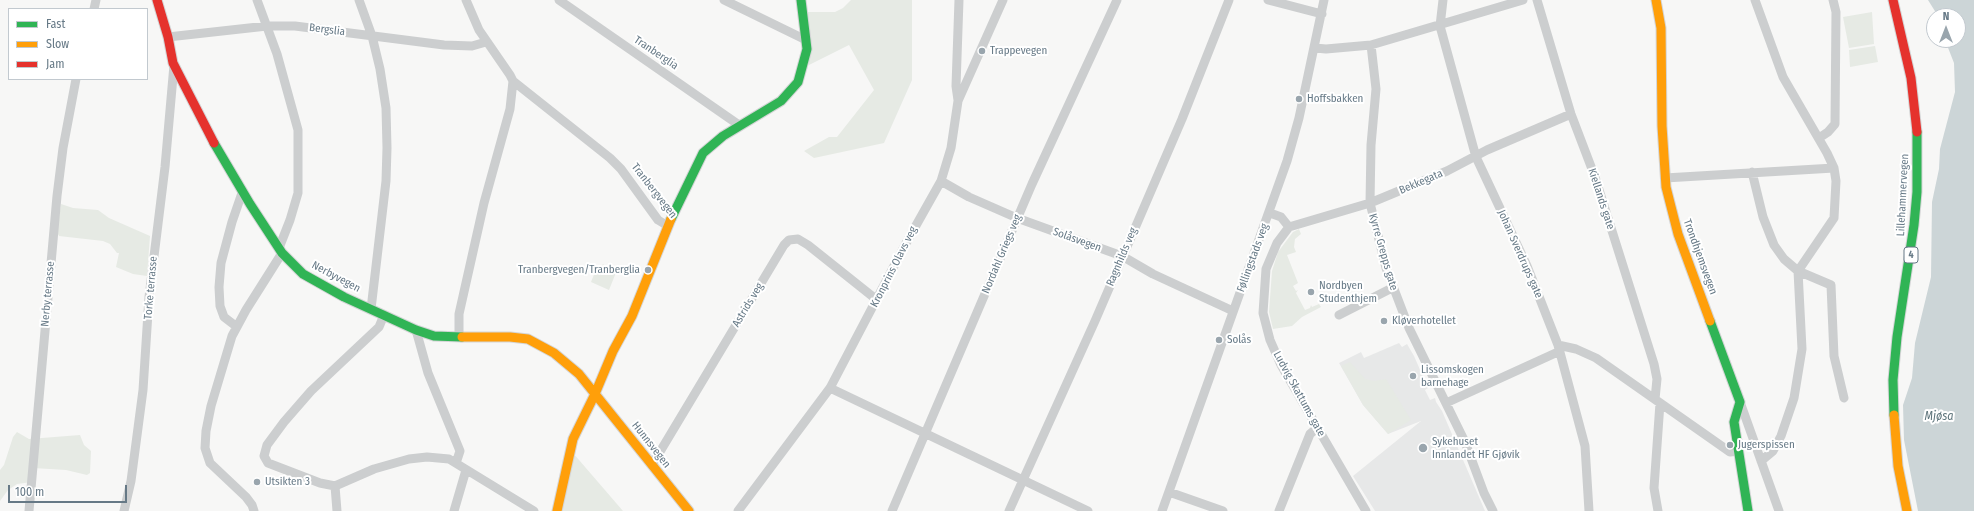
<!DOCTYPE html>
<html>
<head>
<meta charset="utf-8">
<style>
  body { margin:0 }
  #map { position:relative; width:1974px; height:511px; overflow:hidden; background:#f7f7f6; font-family:"Fira Sans Condensed",sans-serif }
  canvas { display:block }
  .legend { position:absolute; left:8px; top:8px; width:140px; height:72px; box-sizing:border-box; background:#fff; border:1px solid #c2c9cf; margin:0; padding:5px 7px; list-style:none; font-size:12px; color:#667986 }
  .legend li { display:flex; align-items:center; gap:8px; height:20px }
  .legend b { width:20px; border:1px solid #c2c9cf }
  .north { position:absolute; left:1926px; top:8px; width:40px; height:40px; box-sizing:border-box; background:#fff; border:1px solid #c2c9cf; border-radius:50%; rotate:0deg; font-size:11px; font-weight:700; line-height:16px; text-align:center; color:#667986 }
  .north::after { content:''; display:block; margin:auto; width:14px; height:18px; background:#99a5ad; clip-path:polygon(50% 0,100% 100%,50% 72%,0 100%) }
  .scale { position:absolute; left:8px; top:485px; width:119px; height:18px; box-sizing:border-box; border:2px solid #667986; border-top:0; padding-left:5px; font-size:12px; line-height:14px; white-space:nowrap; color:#667986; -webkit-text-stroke:3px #fff; paint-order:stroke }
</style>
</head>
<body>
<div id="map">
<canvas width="1974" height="511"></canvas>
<ul class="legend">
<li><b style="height:5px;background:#30b455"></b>Fast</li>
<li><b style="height:5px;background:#ff9f0a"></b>Slow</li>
<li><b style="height:5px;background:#e5322d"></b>Jam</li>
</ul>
<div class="north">N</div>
<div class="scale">100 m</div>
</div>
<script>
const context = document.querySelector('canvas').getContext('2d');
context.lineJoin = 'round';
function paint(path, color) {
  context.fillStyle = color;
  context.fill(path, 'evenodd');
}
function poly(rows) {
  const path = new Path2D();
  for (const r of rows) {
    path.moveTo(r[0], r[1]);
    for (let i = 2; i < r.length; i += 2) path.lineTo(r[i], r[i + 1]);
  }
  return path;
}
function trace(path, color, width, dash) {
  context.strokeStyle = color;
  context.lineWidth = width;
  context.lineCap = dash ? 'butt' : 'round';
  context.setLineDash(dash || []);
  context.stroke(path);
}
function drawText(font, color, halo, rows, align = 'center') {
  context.font = font + ' "Fira Sans Condensed",sans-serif';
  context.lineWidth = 4;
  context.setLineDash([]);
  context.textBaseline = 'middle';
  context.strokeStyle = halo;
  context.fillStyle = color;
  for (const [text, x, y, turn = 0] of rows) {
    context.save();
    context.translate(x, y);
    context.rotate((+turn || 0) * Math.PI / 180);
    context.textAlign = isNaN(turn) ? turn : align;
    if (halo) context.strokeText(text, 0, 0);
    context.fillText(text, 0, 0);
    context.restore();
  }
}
paint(poly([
  [1399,343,1402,347,1407,344,1414,356,1428,388,1425,390,1430,400,1435,398,1436,402,1442,411,1485,511,1375,511,1353,476,1421,421,1388,434,1363,405,1339,363,1361,352,1364,358]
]), '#e7e8e8');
paint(poly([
  [851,0,912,0,912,80,884,143,814,158,804,151,829,137,837,137,874,90,849,45,809,65,803,12,835,12,843,8],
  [1872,12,1874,44,1849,48,1843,17],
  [1875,46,1878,62,1850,67,1849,50],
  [61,204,73,208,98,210,109,218,150,236,147,276,133,274,116,267,119,253,117,253,110,244,103,241,59,236,57,232],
  [1299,229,1301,234,1295,239,1294,247,1296,252,1287,255,1298,283,1293,286,1296,291,1298,290,1296,293,1305,310,1310,308,1311,305,1312,307,1319,304,1321,307,1302,317,1292,326,1273,329,1269,312,1272,271,1278,252,1293,232],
  [603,264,606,267,617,270,609,290,591,282,595,272,597,269,599,270],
  [1350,362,1365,379,1374,381,1386,379,1411,420,1388,434,1363,405,1341,366],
  [17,432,29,439,80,435,84,445,91,451,90,473,87,475,66,470,33,468,32,482,17,484,8,490,0,501,0,470,4,465,13,437],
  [573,453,623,511,562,511]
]), '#e6eae4');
paint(poly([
  [1928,0,1974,0,1974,511,1918,511,1904,440,1903,405,1912,378,1915,343,1931,277,1932,202,1939,169,1940,149,1955,92,1954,63,1945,40,1958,40,1958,16,1938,16]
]), '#ccd5d7');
const fast = poly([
  [214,143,250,204,282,253,303,274,344,297,416,330,434,336,462,337],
  [671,219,703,153,723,136,781,101,798,82,807,49,801,0],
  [1710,321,1740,402,1734,422,1748,511],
  [1894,415,1893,380,1897,337,1914,225,1917,192,1917,132]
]);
const slow = poly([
  [1656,0,1661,28,1662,126,1666,187,1678,234,1710,321],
  [462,337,510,337,528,339,554,353,579,374,689,511],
  [1894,415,1898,466,1907,511],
  [557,511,573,439,595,394,613,351,632,316,671,219]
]);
const jam = poly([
  [157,0,168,37,173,63,214,143],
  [1893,0,1911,78,1917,132]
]);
trace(fast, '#d4d5d6', 11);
trace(slow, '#d4d5d6', 11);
trace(jam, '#d4d5d6', 11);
trace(poly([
  [257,0,277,54,298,130,298,193,290,220,279,248],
  [359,0,372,36,380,69,386,108,387,148,386,181,371,309],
  [466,0,479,30,510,75,513,81,610,158,621,169,658,220,668,226],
  [559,0,739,125],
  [724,0,806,40],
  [1268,0,1322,14],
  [1443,0,1440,26,1476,157,1527,266,1558,345,1585,446,1589,511],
  [1537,0,1571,114,1595,177,1654,364,1657,379,1655,399],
  [1755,0,1783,77,1827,153,1834,168,1836,181,1834,218,1798,271,1802,349,1794,398,1781,436,1773,451,1761,461],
  [94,9,96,0],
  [168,37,267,26,295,26,444,45,472,46,486,42],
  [1371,45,1376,89,1371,145,1370,203,1386,268,1409,328,1465,442,1484,493,1493,511],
  [1315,48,1326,49,1371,45,1523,0],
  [958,100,956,86,959,0],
  [1819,138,1828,132,1835,124,1836,12,1833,0],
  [1752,172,1763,217,1774,245,1784,259,1798,271,1831,285,1834,356,1844,398],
  [1665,178,1834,168],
  [941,181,969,197,1017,218,1122,256,1153,274,1233,311],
  [1270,213,1281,217,1289,227,1370,203,1447,171,1487,150,1571,114],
  [1289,227,1277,243,1266,269,1263,313,1270,340,1281,365,1366,511],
  [384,315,379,327,311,391,284,422,267,445,264,456,268,463,320,483,335,486,374,469,409,459,427,457,449,459,534,511],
  [1339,315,1392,288],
  [237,327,224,317,220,306,219,287,221,263,232,222,242,193],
  [416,330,428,373,460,451,456,463],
  [459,337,459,314,484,203,510,109,513,81],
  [1558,345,1576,349,1596,358,1730,452,1739,451],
  [830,388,1088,511],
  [1740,402,1779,511],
  [1446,403,1560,351],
  [652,465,784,245,789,240,798,239,808,245,877,300],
  [335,486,337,511],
  [1169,492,1223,511],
  [29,511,57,196,63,148,76,79],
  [124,511,131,481,143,390,149,297,165,167,174,65],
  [254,511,252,505,246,497,210,463,205,448,206,431,211,406,232,336,246,310,282,253],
  [454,511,466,470],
  [738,511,830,388,905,245,941,181,951,148,958,101,1003,0],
  [892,511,1032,184,1117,0],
  [1009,511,1095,321,1182,119,1229,0],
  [1162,511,1287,161,1299,118,1324,0],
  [1279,511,1310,434,1317,428],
  [1658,511,1654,488,1660,403]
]), '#cccecf', 9);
trace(fast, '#30b455', 9);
trace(slow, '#ff9f0a', 9);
trace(jam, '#e5322d', 9);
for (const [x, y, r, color] of [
  [982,51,4,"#99a5ad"],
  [1299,99,4,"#99a5ad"],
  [648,270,4,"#99a5ad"],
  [1311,292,4,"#99a5ad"],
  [1384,321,4,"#99a5ad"],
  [1219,340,4,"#99a5ad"],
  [1413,376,4,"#99a5ad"],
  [1730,445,4,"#99a5ad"],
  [1423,448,5,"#99a5ad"],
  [257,482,4,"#99a5ad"]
]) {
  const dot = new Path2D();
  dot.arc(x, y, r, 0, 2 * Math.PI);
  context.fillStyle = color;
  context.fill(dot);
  trace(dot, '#fff', 1.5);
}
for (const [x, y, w] of [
  [1911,255,14]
]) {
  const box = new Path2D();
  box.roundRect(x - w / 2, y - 8, w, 16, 3);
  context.fillStyle = '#fff';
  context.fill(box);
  trace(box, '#667986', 1);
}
drawText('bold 10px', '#667986', null, [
  ["4",1911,255]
]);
drawText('11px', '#667986', '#fff', [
  ["Bergslia",327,30,7],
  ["Tranberglia",656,53,34],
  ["Bekkegata",1421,182,-23],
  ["Tranbergvegen",654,191,52],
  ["Lillehammervegen",1903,195,-87],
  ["Kiellands gate",1601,199,72],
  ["Solåsvegen",1077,240,20],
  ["Kyrre Grepps gate",1383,252,74],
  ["Nordahl Griegs veg",1002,254,-67],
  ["Johan Sverdrups gate",1520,254,66],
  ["Ragnhilds veg",1122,257,-67],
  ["Trondhjemsvegen",1700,257,70],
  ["Føllingstads veg",1253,258,-70],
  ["Kronprins Olavs veg",894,267,-63],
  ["Nerbyvegen",336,277,28],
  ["Torke terrasse",151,288,-85],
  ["Nerby terrasse",48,294,-85],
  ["Astrids veg",748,305,-59],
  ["Ludvig Skattums gate",1299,394,61],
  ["Hunnsvegen",651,445,52]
]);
drawText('11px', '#667986', '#fff', [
  ["Trappevegen",990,51],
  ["Hoffsbakken",1307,99],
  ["Tranbergvegen/Tranberglia",640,270,"right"],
  ["Nordbyen",1319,286],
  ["Studenthjem",1319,299],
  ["Kløverhotellet",1392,321],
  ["Solås",1227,340],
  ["Lissomskogen",1421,370],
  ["barnehage",1421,383],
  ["Sykehuset",1432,442],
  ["Innlandet HF Gjøvik",1432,455],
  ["Jugerspissen",1738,445],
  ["Utsikten 3",265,482]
], 'left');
drawText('italic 12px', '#5d747b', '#fff', [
  ["Mjøsa",1939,417]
]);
</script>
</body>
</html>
